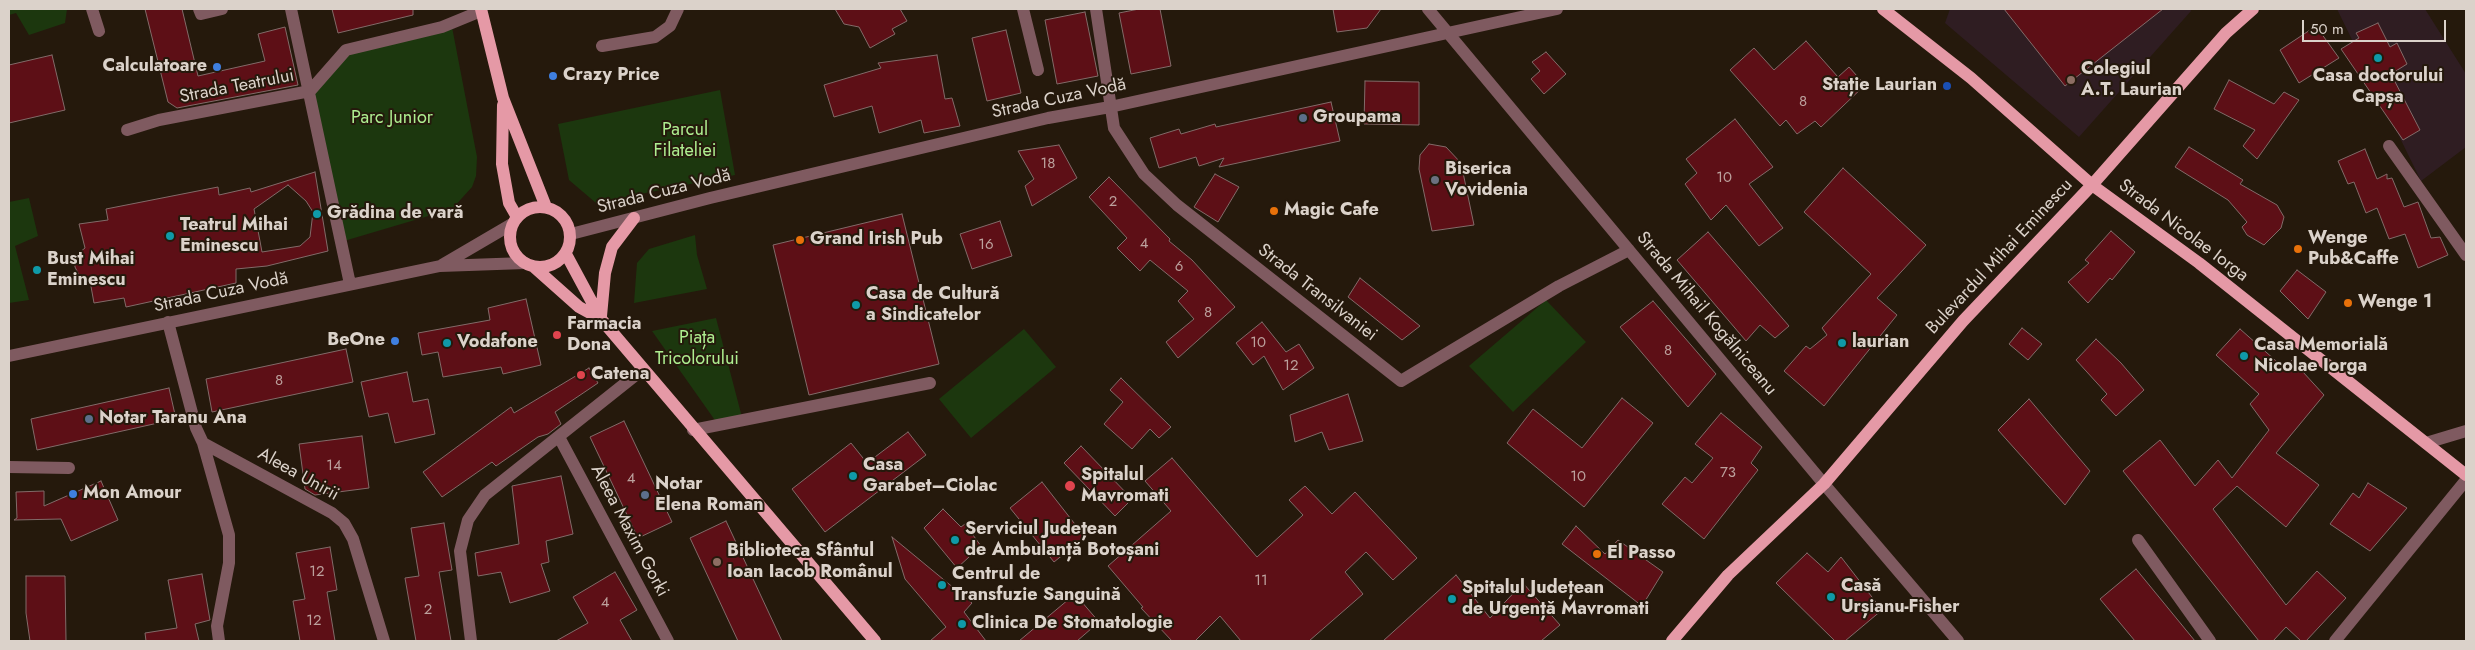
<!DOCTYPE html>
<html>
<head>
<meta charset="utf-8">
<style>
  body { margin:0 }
  #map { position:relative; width:2475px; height:650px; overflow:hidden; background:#25190c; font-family:Jost,sans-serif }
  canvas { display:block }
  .frame { position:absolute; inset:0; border:10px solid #dbd2ca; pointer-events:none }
  .scale { position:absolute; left:2302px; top:20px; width:144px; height:22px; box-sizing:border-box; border:2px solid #dbd2ca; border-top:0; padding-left:6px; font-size:15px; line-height:18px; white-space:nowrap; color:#dbd2ca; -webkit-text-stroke:4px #25190c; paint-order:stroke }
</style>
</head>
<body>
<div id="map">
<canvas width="2475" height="650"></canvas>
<div class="frame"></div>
<div class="scale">50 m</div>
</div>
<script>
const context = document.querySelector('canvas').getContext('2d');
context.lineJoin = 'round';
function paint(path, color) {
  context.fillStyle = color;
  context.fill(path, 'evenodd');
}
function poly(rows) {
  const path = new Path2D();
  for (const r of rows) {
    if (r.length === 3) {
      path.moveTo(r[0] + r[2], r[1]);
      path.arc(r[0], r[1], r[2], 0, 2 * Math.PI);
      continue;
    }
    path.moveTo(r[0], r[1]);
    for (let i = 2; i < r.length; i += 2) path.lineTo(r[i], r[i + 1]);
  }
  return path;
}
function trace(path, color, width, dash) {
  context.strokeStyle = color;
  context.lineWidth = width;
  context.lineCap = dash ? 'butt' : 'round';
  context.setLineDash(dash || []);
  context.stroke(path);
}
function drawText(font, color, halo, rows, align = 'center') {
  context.font = font + ' Jost,sans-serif';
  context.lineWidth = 4;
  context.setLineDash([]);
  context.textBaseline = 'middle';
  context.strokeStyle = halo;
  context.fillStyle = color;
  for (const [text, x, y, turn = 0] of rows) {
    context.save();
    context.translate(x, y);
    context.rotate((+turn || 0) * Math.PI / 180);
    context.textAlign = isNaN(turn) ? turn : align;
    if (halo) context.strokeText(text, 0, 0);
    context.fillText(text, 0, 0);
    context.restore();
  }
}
paint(poly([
  [1950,9,2190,9,2191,11,2079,137,1945,23],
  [2337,9,2425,9,2466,74,2466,147,2421,181]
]), '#2f1d22');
paint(poly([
  [9,9,67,9,65,23,29,35,16,13,9,15],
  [452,27,477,157,476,176,472,187,452,209,344,241,310,91,346,50],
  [720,90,735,175,596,203,569,180,558,124],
  [29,198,38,236,15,246,29,300,9,303,9,202],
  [695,235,697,255,707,289,634,303,637,263,649,249],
  [1546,300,1586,342,1513,412,1469,366],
  [716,318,743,421,719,426,652,331],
  [1024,329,1056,367,971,438,939,399]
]), '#1c370e');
const building = poly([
  [145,9,182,9,198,76,265,61,258,34,285,27,298,85,177,108,168,102,145,9],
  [332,9,413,9,413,15,338,33,332,9],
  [835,9,900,9,907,21,892,29,895,34,870,48,859,27,844,24,835,9],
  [1139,9,1160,9,1171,66,1131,74,1119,13,1139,9],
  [1333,9,1381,9,1367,28,1337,32,1333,9],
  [2004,9,2163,9,2065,86,2004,9],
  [1085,12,1098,76,1057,84,1045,20,1085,12],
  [2378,23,2390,47,2397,43,2407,64,2391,74,2420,130,2403,140,2341,49,2359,38,2356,33,2378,23],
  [2316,26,2339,58,2299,83,2280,50,2316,26],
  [1006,30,1021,93,987,101,972,38,1006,30],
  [1806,41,1838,77,1849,67,1865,85,1821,127,1815,121,1797,134,1786,120,1780,126,1730,70,1754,48,1774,70,1806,41],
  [1546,52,1566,74,1544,94,1531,79,1540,71,1532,62,1546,52],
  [52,55,65,110,9,123,9,65,52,55],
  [937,55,945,99,952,98,960,126,924,133,921,120,879,133,872,106,834,117,824,85,881,68,878,63,937,55],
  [2229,80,2274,104,2284,92,2299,100,2257,159,2243,146,2255,130,2214,109,2229,80],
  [1365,81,1419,82,1419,125,1364,124,1365,81],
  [1331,102,1340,141,1219,167,1224,158,1199,166,1196,157,1159,168,1150,138,1179,129,1181,134,1215,124,1216,127,1331,102],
  [1735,119,1773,167,1749,184,1783,228,1759,246,1726,205,1711,220,1685,184,1697,173,1686,159,1735,119],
  [1429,144,1446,147,1461,163,1474,225,1432,231,1419,169,1420,155,1429,144],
  [1059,145,1077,178,1032,206,1025,186,1034,179,1018,151,1059,145],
  [2189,147,2243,180,2240,184,2277,205,2284,217,2281,228,2264,245,2247,235,2242,227,2247,222,2228,200,2175,167,2189,147],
  [2365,149,2377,179,2387,174,2387,179,2392,178,2404,207,2418,202,2431,238,2440,237,2448,255,2418,268,2405,234,2389,239,2377,208,2366,213,2354,182,2348,184,2338,161,2365,149],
  [1843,168,1926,245,1877,298,1897,315,1824,406,1784,371,1806,346,1810,349,1827,335,1822,328,1871,274,1804,212,1843,168],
  [315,172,328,251,267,266,236,269,236,283,126,307,124,298,94,303,90,281,80,277,75,267,74,257,85,248,79,224,108,220,106,209,218,187,219,195,250,188,251,192,315,172],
  [288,185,306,201,313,212,310,237,300,246,262,252,254,209,288,185],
  [1215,174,1239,187,1218,222,1194,207,1215,174],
  [1109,177,1170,239,1169,241,1192,260,1235,307,1178,358,1166,342,1194,319,1178,301,1188,291,1150,260,1140,271,1117,248,1127,238,1089,197,1109,177],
  [902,214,939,364,809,395,773,245,902,214],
  [1000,221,1012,256,972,269,960,234,1000,221],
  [2111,231,2135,252,2112,280,2110,278,2088,303,2068,282,2089,263,2085,260,2111,231],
  [1708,232,1789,326,1775,338,1760,325,1746,341,1677,260,1708,232],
  [2297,270,2326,292,2308,319,2280,291,2297,270],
  [1360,278,1420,326,1402,340,1348,297,1360,278],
  [526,299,541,365,503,374,501,367,443,377,438,352,422,355,418,333,490,320,488,308,526,299],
  [1653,301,1716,374,1688,407,1620,327,1653,301],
  [1262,322,1286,352,1299,344,1314,368,1283,390,1264,356,1253,365,1236,343,1262,322],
  [2022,328,2042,344,2028,360,2009,344,2022,328],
  [2240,329,2284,368,2292,360,2324,395,2276,453,2319,485,2286,527,2237,486,2213,509,2286,605,2317,571,2346,598,2306,641,2301,641,2286,627,2273,641,2259,641,2123,471,2160,440,2195,486,2218,460,2232,478,2269,430,2250,404,2259,394,2216,355,2240,329],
  [2096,339,2121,363,2144,390,2116,416,2101,400,2107,394,2076,360,2096,339],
  [346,349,353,382,212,412,206,379,346,349],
  [589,368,598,383,555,412,561,424,548,434,538,437,496,466,492,462,442,497,423,472,511,407,514,413,589,368],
  [407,372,413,402,428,399,435,434,395,443,388,413,369,417,361,382,407,372],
  [1121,378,1171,427,1159,438,1150,429,1132,449,1104,424,1123,402,1110,390,1121,378],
  [169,388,176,419,37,450,31,419,169,388],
  [1348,394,1363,441,1329,450,1322,432,1295,442,1290,415,1348,394],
  [1622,398,1653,423,1584,507,1507,443,1533,409,1582,448,1622,398],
  [2029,399,2090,471,2065,505,1998,430,2029,399],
  [1721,413,1762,447,1751,463,1758,470,1704,539,1662,504,1685,477,1692,483,1713,458,1695,444,1721,413],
  [624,421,672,522,638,538,590,437,624,421],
  [908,432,926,455,825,532,792,489,851,443,867,463,908,432],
  [362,436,369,488,315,495,305,489,299,444,362,436],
  [1081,446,1132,499,1115,516,1064,463,1081,446],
  [1172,458,1257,557,1303,515,1289,500,1305,486,1332,514,1355,492,1417,558,1393,580,1366,552,1345,572,1363,594,1309,641,1241,641,1220,616,1195,641,1172,641,1141,608,1143,607,1108,566,1171,511,1145,481,1172,458],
  [561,476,573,534,546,541,549,562,541,564,550,591,510,603,501,572,478,576,475,553,519,544,512,486,561,476],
  [101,481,118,520,71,541,61,519,14,520,17,518,16,492,44,491,44,506,101,481],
  [1042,482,1085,537,1054,562,1010,508,1042,482],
  [2368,483,2407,508,2370,551,2330,524,2353,493,2359,498,2368,483],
  [943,509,961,527,965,524,981,546,957,568,924,528,943,509],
  [726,521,782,641,738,641,690,538,726,521],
  [444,523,452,570,439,572,451,641,416,641,405,578,419,576,411,528,444,523],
  [1576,526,1605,554,1618,540,1663,572,1642,606,1562,544,1576,526],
  [892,537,972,603,964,612,986,641,930,641,946,627,905,579,892,537],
  [330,547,337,590,327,592,335,641,300,641,293,601,305,599,296,553,330,547],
  [1807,553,1828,572,1841,557,1882,610,1845,641,1835,641,1776,583,1807,553],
  [2136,569,2195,641,2135,641,2100,599,2136,569],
  [615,572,637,610,620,620,632,641,556,641,588,623,573,597,615,572],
  [202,574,210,620,195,624,199,641,146,641,145,633,177,628,168,580,202,574],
  [1456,575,1490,618,1523,583,1560,625,1541,641,1383,641,1456,575],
  [26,576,65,576,66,641,30,641,26,613,26,576],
  [1075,594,1099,622,1077,641,1019,641,1075,594]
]);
paint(building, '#5d0f16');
trace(building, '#826b69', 1);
trace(poly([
  [92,9,99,31],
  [199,9,201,14,222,9],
  [291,9,350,284],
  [1023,9,1038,70],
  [1096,9,1114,128,1144,174,1177,205,1401,381,1559,286,1629,250],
  [1428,9,1824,484,1958,641],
  [602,46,655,37,670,26,678,9],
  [127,130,159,120,310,91,346,50,442,27,481,11],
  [2389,146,2466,255],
  [571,234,710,198,1048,118,1110,107,1557,9],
  [442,265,512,224],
  [168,322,196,428,203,443,229,535,229,563,217,626,219,641],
  [9,356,440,266,525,263],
  [693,430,930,383],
  [559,437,668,641],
  [203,443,332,513,344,523,353,539,384,641],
  [2426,443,2466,431],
  [9,467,69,468],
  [2138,540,2210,641],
  [471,641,460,551,468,520,485,495,642,370],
  [2335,641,2466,480]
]), '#7f5a60', 12);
trace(poly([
  [481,9,503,98,546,207],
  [1883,9,1971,78,2092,185,2199,263,2466,475],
  [503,105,502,164,509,203,517,217],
  [540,237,30],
  [566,254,601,319,875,641],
  [534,267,579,307,601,319],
  [601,316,605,273,612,247,634,218],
  [1672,641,1728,575,1824,484,1963,321,2092,185,2226,33,2253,9]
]), '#e599a6', 12);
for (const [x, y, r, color] of [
  [2378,58,5,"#0f9aa8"],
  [217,67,5,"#3f7fe0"],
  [553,76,5,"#3f7fe0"],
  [2071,80,5,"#8d6e63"],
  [1947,86,5,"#1a4fb4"],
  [1303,118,5,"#5c6f8a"],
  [1435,180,5,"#6b7280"],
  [1274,211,5,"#e8710a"],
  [317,214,5,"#0f9aa8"],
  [170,236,5,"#0f9aa8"],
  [800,240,5,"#e8710a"],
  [2298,249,5,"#e8710a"],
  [37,270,5,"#0f9aa8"],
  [2348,303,5,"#e8710a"],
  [856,305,5,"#0f9aa8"],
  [557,335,5,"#e0444e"],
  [395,341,5,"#3f7fe0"],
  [447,343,5,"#0f9aa8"],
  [1842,343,5,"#0f9aa8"],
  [2244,356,5,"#0f9aa8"],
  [581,375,5,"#e0444e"],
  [89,419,5,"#5c6f8a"],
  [853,476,5,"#0f9aa8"],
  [1070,486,6,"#e0444e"],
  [73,494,5,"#3f7fe0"],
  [645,495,5,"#5c6f8a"],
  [955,540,5,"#0f9aa8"],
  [1597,554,5,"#e8710a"],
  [717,562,5,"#8d6e63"],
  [942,585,5,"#0f9aa8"],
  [1831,597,5,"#0f9aa8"],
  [1452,599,5,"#0f9aa8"],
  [962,624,5,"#0f9aa8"]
]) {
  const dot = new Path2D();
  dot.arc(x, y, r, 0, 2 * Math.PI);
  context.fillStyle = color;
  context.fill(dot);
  trace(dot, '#25190c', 2);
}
drawText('15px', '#bca19d', null, [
  ["8",1803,102],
  ["18",1048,164],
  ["10",1724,178],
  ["2",1113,202],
  ["4",1144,244],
  ["16",986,245],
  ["6",1179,267],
  ["8",1208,313],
  ["10",1258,343],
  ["8",1668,351],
  ["12",1291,366],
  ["8",279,381],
  ["14",334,466],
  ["73",1728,473],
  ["10",1578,477],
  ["4",631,479],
  ["12",317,572],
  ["11",1261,581],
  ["4",605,603],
  ["2",428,610],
  ["12",314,621]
]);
drawText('bold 18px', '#dbd2ca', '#25190c', [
  ["Calculatoare",207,67,"right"],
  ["Colegiul",2081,70],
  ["A.T. Laurian",2081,91],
  ["Crazy Price",563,76],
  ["Casa doctorului",2378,77,"center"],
  ["Capșa",2378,98,"center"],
  ["Stație Laurian",1937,86,"right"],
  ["Groupama",1313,118],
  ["Biserica",1445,170],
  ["Vovidenia",1445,191],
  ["Magic Cafe",1284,211],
  ["Grădina de vară",327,214],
  ["Teatrul Mihai",180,226],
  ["Eminescu",180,247],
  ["Wenge",2308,239],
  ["Pub&Caffe",2308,260],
  ["Grand Irish Pub",810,240],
  ["Bust Mihai",47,260],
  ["Eminescu",47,281],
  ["Casa de Cultură",866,295],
  ["a Sindicatelor",866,316],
  ["Wenge 1",2358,303],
  ["Farmacia",567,325],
  ["Dona",567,346],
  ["BeOne",385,341,"right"],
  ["Vodafone",457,343],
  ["laurian",1852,343],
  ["Casa Memorială",2254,346],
  ["Nicolae Iorga",2254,367],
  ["Catena",591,375],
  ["Notar Taranu Ana",99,419],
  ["Casa",863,466],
  ["Garabet–Ciolac",863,487],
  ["Spitalul",1081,476],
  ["Mavromati",1081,497],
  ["Notar",655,485],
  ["Elena Roman",655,506],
  ["Mon Amour",83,494],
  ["Serviciul Județean",965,530],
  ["de Ambulanță Botoșani",965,551],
  ["Biblioteca Sfântul",727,552],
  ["Ioan Iacob Românul",727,573],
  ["El Passo",1607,554],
  ["Centrul de",952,575],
  ["Transfuzie Sanguină",952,596],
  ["Casă",1841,587],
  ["Urșianu-Fisher",1841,608],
  ["Spitalul Județean",1462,589],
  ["de Urgență Mavromati",1462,610],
  ["Clinica De Stomatologie",972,624]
], 'left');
drawText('18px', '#dbd2ca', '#25190c', [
  ["Strada Teatrului",237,87,-11],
  ["Strada Cuza Vodă",1059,99,-12],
  ["Strada Cuza Vodă",664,192,-14],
  ["Strada Nicolae Iorga",2183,231,37],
  ["Bulevardul Mihai Eminescu",2000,257,-47],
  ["Strada Cuza Vodă",221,293,-12],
  ["Strada Transilvaniei",1317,293,38],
  ["Strada Mihail Kogălniceanu",1706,314,50],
  ["Aleea Unirii",298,475,29],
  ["Aleea Maxim Gorki",629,531,62]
]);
drawText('18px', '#aeee90', '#25190c', [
  ["Parc Junior",392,119],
  ["Parcul",685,131],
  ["Filateliei",685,152],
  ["Piața",697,339],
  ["Tricolorului",697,360]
]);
</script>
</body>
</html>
